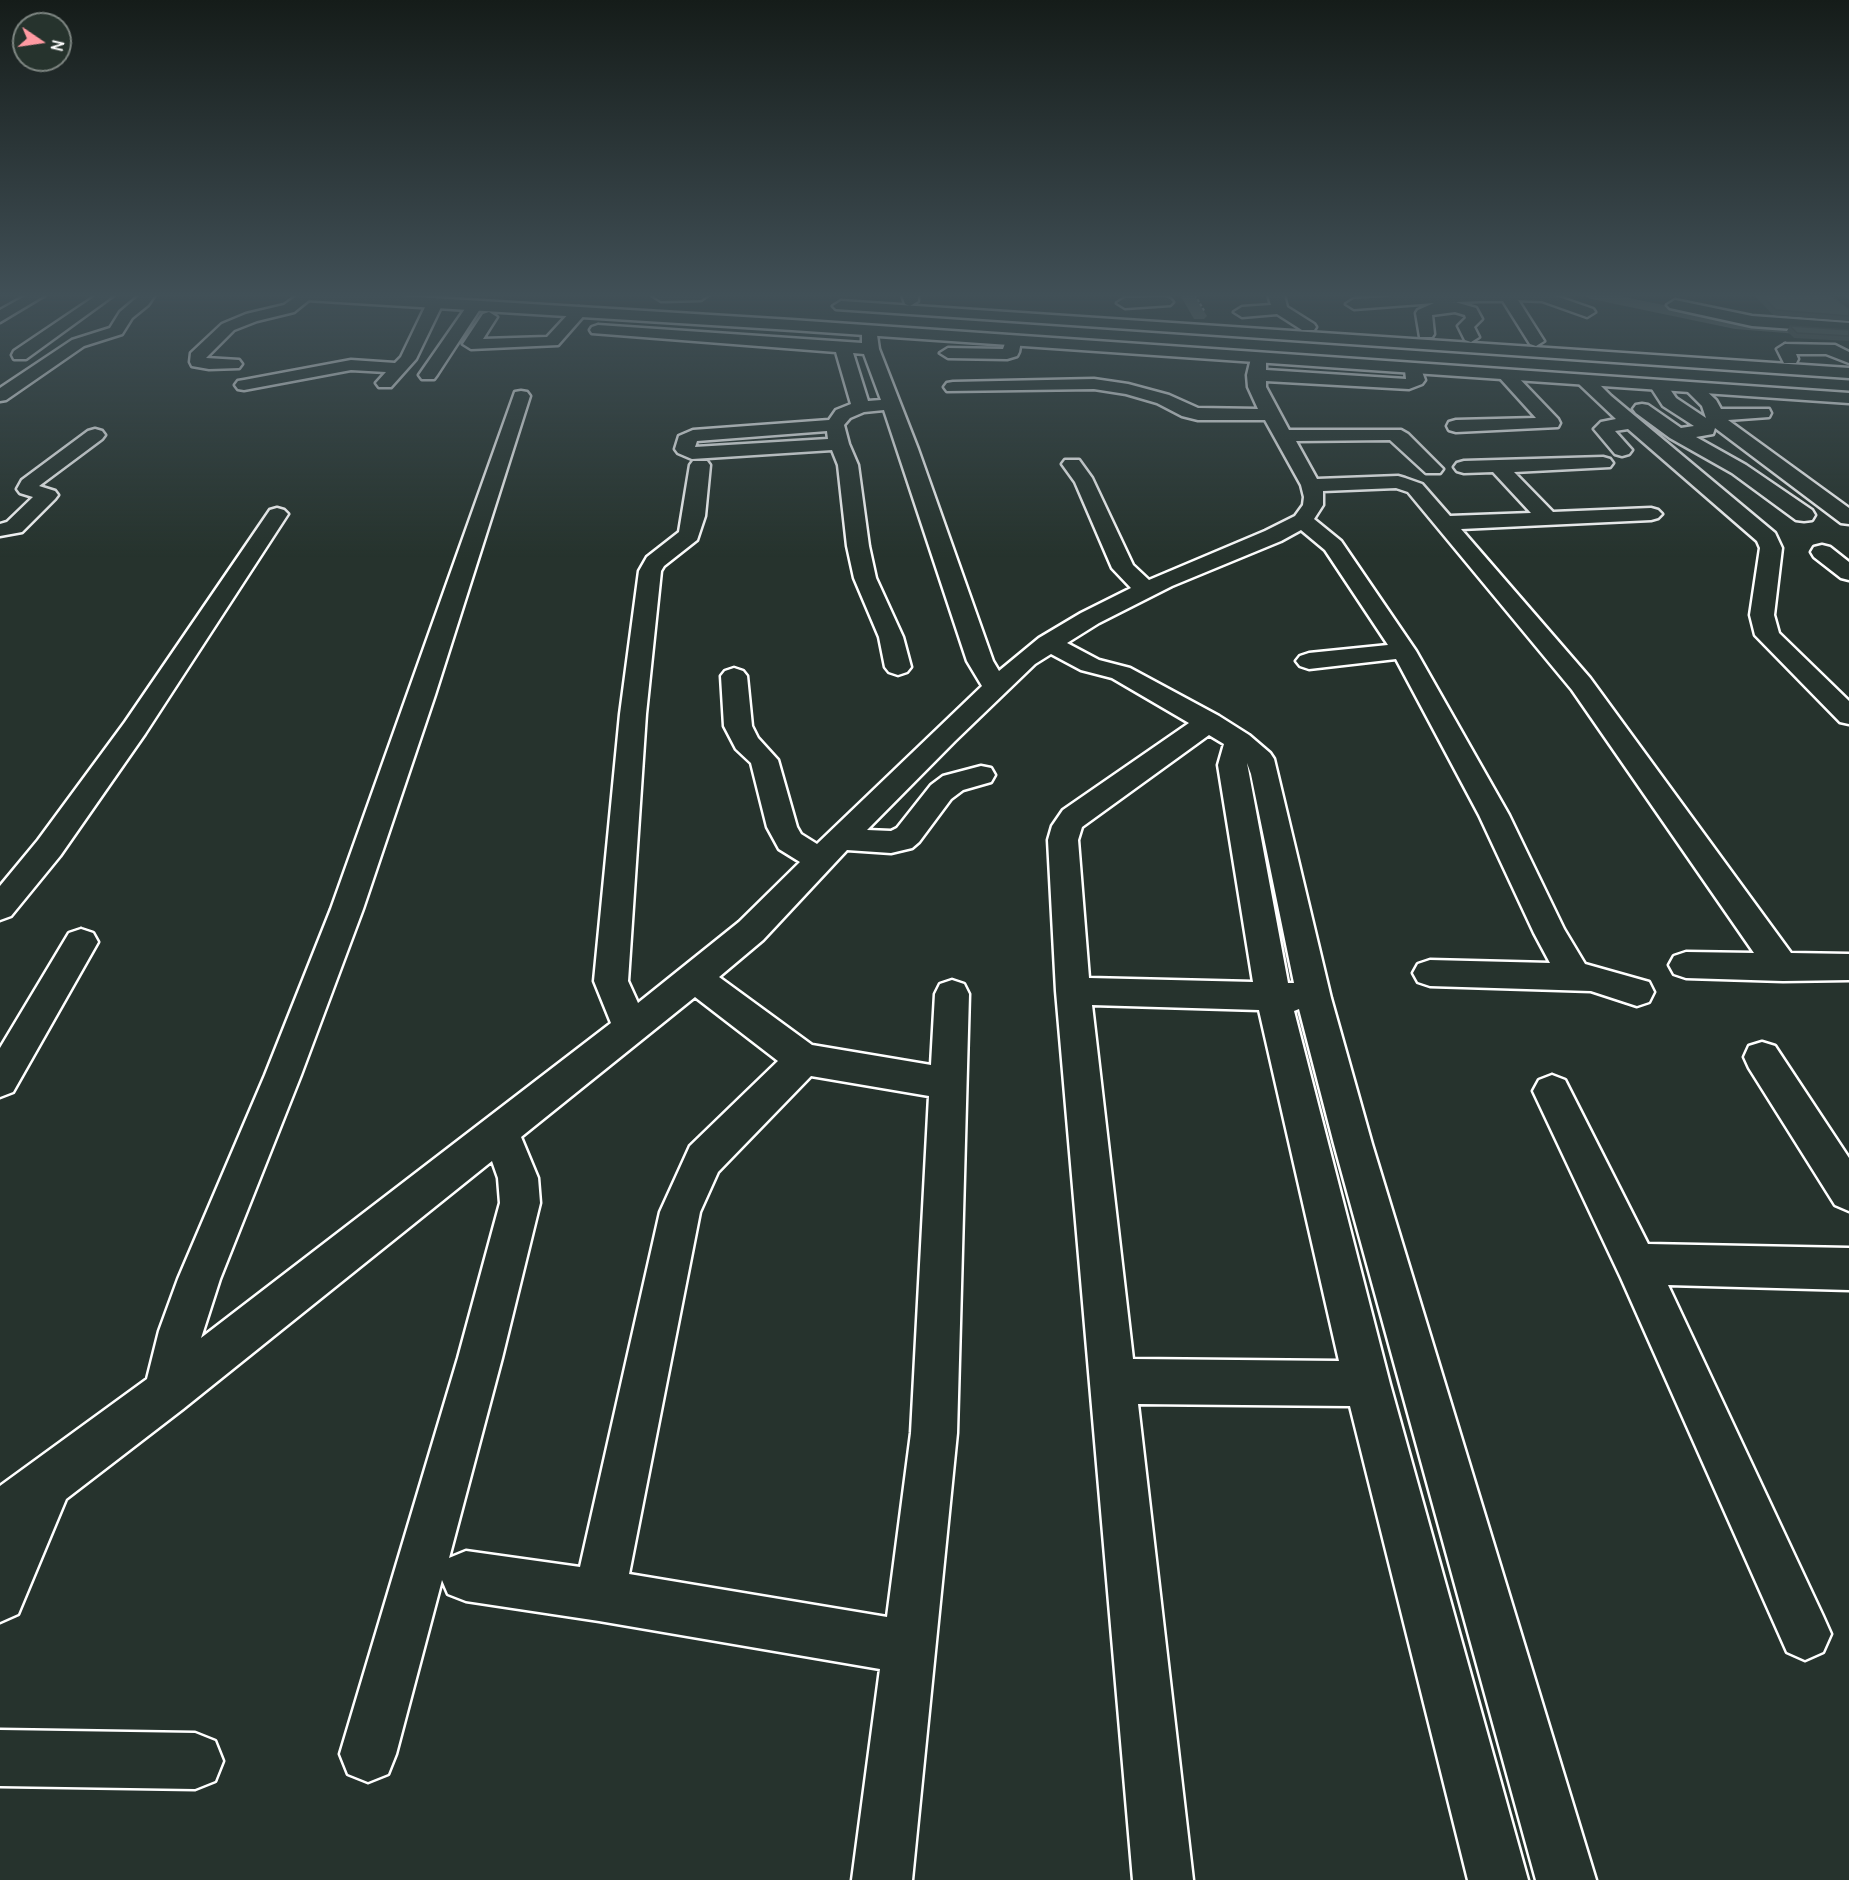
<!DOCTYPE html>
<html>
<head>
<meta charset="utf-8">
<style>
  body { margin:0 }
  #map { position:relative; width:1849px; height:1880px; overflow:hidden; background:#26332d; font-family:Delius,sans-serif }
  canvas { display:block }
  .north { position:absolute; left:12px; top:12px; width:60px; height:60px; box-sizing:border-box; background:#26332d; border:2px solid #7d8581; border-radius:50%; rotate:103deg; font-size:16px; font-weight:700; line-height:24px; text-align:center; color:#fff }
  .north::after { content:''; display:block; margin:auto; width:21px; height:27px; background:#ff9aa2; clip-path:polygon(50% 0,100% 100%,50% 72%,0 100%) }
</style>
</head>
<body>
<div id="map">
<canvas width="1849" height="1880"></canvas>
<div class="north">N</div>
</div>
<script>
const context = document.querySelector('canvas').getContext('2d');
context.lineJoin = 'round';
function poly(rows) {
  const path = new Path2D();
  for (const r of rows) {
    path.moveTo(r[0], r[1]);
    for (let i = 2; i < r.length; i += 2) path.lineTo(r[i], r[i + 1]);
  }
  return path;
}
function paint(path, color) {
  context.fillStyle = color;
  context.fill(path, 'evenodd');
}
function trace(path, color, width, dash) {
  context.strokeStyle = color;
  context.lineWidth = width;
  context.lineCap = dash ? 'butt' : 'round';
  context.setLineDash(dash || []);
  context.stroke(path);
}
paint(poly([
  [1180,295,1194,295,1207,316,1204,319,1194,319,1180,295],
  [1584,295,1614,295,1735,319,1849,328,1849,338,1735,329,1591,299,1584,295]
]), '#67706c');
const minor = poly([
  [27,295,45,295,0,322,0,310,27,295],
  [97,295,114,295,26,359,14,359,12,355,14,351,97,295],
  [140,295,155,295,148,305,132,318,122,334,84,346,6,400,0,401,0,388,72,340,110,328,120,312,140,295],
  [298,295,315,295,294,312,257,321,234,330,206,358,239,360,242,364,239,368,209,369,192,366,190,362,191,353,222,324,246,314,284,305,298,295],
  [902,295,918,295,918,301,910,306,905,304,902,295],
  [1268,295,1284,295,1287,307,1314,324,1316,327,1314,330,1302,330,1277,314,1242,317,1234,312,1242,307,1271,305,1268,295],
  [1389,295,1553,295,1593,309,1595,312,1587,317,1542,301,1518,300,1544,341,1536,346,1530,344,1503,301,1479,301,1436,303,1455,302,1476,308,1482,319,1474,327,1479,337,1471,342,1465,340,1458,326,1466,318,1465,315,1455,312,1432,315,1434,334,1432,337,1420,337,1416,313,1418,310,1434,303,1354,309,1346,304,1354,299,1389,297,1389,295],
  [1165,297,1170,299,1173,302,1170,305,1125,308,1117,303,1125,298,1165,297],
  [435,298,443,303,416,359,391,387,379,387,376,383,386,372,351,370,244,390,238,389,235,385,238,381,244,380,351,360,395,363,401,357,427,303,435,298],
  [1675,300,1752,316,1849,323,1849,333,1752,326,1670,308,1667,305,1675,300],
  [472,304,480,309,437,375,434,379,422,379,419,375,467,306,472,304],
  [579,307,587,312,558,345,471,349,463,344,483,314,489,312,497,317,483,339,547,337,573,309,579,307],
  [598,325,862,343,862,331,864,328,876,328,879,349,918,449,993,661,999,671,1039,638,1081,613,1131,588,1112,568,1075,482,1062,464,1065,460,1079,460,1092,478,1133,565,1149,580,1265,531,1295,516,1303,505,1304,497,1301,485,1265,420,1198,420,1182,416,1157,403,1126,394,1094,389,947,391,944,387,947,383,953,382,1094,379,1128,384,1169,395,1198,408,1258,409,1248,387,1247,375,1252,354,1264,354,1266,358,1266,370,1406,379,1405,370,1408,366,1414,365,1420,366,1425,380,1422,384,1409,389,1266,381,1266,387,1289,430,1401,430,1408,434,1443,469,1440,473,1426,473,1390,440,1296,441,1317,479,1398,476,1405,478,1422,484,1450,516,1531,513,1493,472,1464,473,1457,471,1454,467,1457,463,1464,461,1603,457,1610,459,1613,463,1610,467,1514,472,1553,512,1651,508,1658,510,1662,514,1658,518,1651,520,1461,529,1590,678,1791,953,1849,954,1849,980,1783,981,1686,978,1674,974,1669,965,1674,956,1686,952,1754,953,1572,690,1408,492,1396,488,1323,491,1323,505,1314,519,1341,541,1416,651,1509,815,1564,929,1585,964,1649,982,1654,992,1649,1002,1637,1006,1591,991,1430,986,1418,982,1413,973,1418,964,1430,960,1550,963,1534,933,1479,815,1396,659,1309,669,1300,666,1296,661,1300,656,1309,653,1388,645,1325,550,1301,530,1281,541,1172,586,1099,623,1067,643,1099,660,1130,668,1219,716,1249,735,1270,753,1274,759,1331,998,1372,1144,1596,1880,1536,1880,1334,1144,1299,1009,1294,1011,1390,1384,1528,1880,1468,1880,1350,1406,1138,1404,1193,1880,1133,1880,1056,991,1048,840,1052,826,1063,810,1189,723,1112,678,1081,670,1051,654,1035,664,955,741,867,830,891,831,897,828,931,785,943,776,981,766,991,768,995,775,991,782,963,790,951,799,919,842,912,848,891,853,847,850,763,940,719,977,812,1045,931,1065,935,994,940,984,952,980,964,984,969,994,957,1433,912,1880,852,1880,880,1669,599,1621,466,1601,448,1594,442,1580,396,1754,388,1774,368,1782,348,1774,340,1754,458,1358,500,1203,498,1178,492,1161,183,1409,66,1499,18,1614,0,1622,0,1486,147,1379,159,1331,178,1279,265,1075,331,909,515,392,521,391,527,392,530,396,435,695,363,909,301,1075,220,1279,201,1338,611,1023,594,981,620,714,639,571,647,557,679,532,690,465,693,461,707,461,710,465,705,516,697,540,664,566,661,571,646,714,628,981,638,1003,739,922,800,862,779,849,767,827,751,763,736,749,724,726,721,676,725,671,734,668,743,671,747,676,752,726,758,738,778,760,797,827,801,834,817,844,982,686,967,661,884,410,864,412,850,418,844,425,849,444,858,465,869,546,876,578,903,637,911,667,907,672,898,675,889,672,885,667,879,637,854,578,847,546,838,465,832,450,692,459,678,453,675,449,679,436,693,430,829,420,836,410,851,404,836,352,592,333,590,330,592,327,598,325],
  [853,353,864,354,881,400,868,401,853,353],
  [827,431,828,439,695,447,697,441,827,431],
  [1209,735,1224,744,1218,765,1253,982,1089,978,1078,840,1082,827,1209,735],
  [1247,763,1251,774,1294,983,1288,983,1247,763],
  [695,997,778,1061,690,1146,660,1212,580,1567,466,1551,449,1558,502,1358,540,1203,538,1178,521,1137,695,997],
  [1092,1005,1259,1010,1339,1361,1133,1359,1092,1005],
  [811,1076,929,1096,911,1433,887,1617,629,1574,700,1212,718,1172,811,1076],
  [1013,336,1021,341,1019,352,1017,356,1007,359,948,358,940,353,948,348,1003,349,1007,338,1013,336],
  [1785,344,1835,345,1849,352,1849,363,1826,354,1796,354,1798,359,1796,363,1784,363,1777,349,1785,344],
  [1507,371,1513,372,1558,419,1560,423,1558,427,1456,432,1449,430,1447,426,1449,422,1456,420,1536,418,1498,376,1501,372,1507,371],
  [1586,376,1592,377,1611,396,1775,533,1782,548,1774,615,1779,633,1849,701,1849,724,1840,722,1755,635,1750,615,1760,548,1757,541,1628,429,1615,431,1632,450,1629,454,1622,456,1615,454,1594,429,1601,422,1616,419,1580,385,1577,381,1580,377,1586,376],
  [1659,381,1665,382,1676,398,1706,418,1702,406,1685,389,1688,385,1700,385,1716,400,1721,409,1769,409,1771,413,1769,417,1728,420,1849,508,1849,524,1841,523,1715,428,1713,434,1696,437,1746,465,1812,510,1815,515,1812,520,1804,521,1796,520,1732,473,1670,438,1636,413,1633,409,1636,405,1642,404,1648,405,1681,428,1694,426,1663,406,1650,386,1653,382,1659,381],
  [95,429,102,431,105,435,102,439,39,486,55,491,58,495,55,499,22,532,0,536,0,524,7,522,33,497,20,493,17,489,22,480,88,431,95,429],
  [277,508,284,510,288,514,145,734,60,856,11,916,0,920,0,886,38,840,125,722,270,510,277,508],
  [1822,545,1830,547,1849,562,1849,580,1841,578,1814,557,1811,552,1814,547,1822,545],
  [81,929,93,933,98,942,13,1092,0,1097,0,1048,69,933,81,929],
  [1762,1042,1775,1046,1849,1158,1849,1211,1835,1205,1749,1068,1744,1057,1749,1046,1762,1042],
  [1552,1075,1565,1080,1648,1244,1849,1248,1849,1290,1668,1285,1823,1616,1831,1634,1823,1652,1805,1660,1787,1652,1621,1278,1533,1091,1539,1080,1552,1075],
  [0,1730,195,1733,215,1741,223,1761,215,1781,195,1789,0,1786,0,1730]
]);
const major = poly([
  [300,295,384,295,792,320,1849,393,1849,403,792,330,307,300,300,295],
  [708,295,701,300,661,301,653,296,708,295],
  [841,301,1849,368,1849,378,836,309,833,306,841,301]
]);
trace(minor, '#fff', 5);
trace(major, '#fff', 5);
trace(poly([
  [1195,295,1205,312]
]), '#fff', 2, [3, 2]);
paint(minor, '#26332d');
paint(major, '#26332d');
paint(poly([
  [1754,295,1830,295,1849,309,1849,321,1773,315],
  [1843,295,1849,295,1849,300],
  [1790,326,1849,330,1849,341,1794,338,1787,331]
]), '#464f4b');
const building = poly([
  [1761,295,1830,295,1849,309,1849,316,1776,310,1761,295],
  [1790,326,1849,330,1849,336,1797,333,1790,326]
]);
paint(building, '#515c57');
trace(building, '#39403d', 1.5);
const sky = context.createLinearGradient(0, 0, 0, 558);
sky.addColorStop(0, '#151c19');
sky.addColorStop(0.53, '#415057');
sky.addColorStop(1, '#41505700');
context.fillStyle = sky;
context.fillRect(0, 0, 1849, 558);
</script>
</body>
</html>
